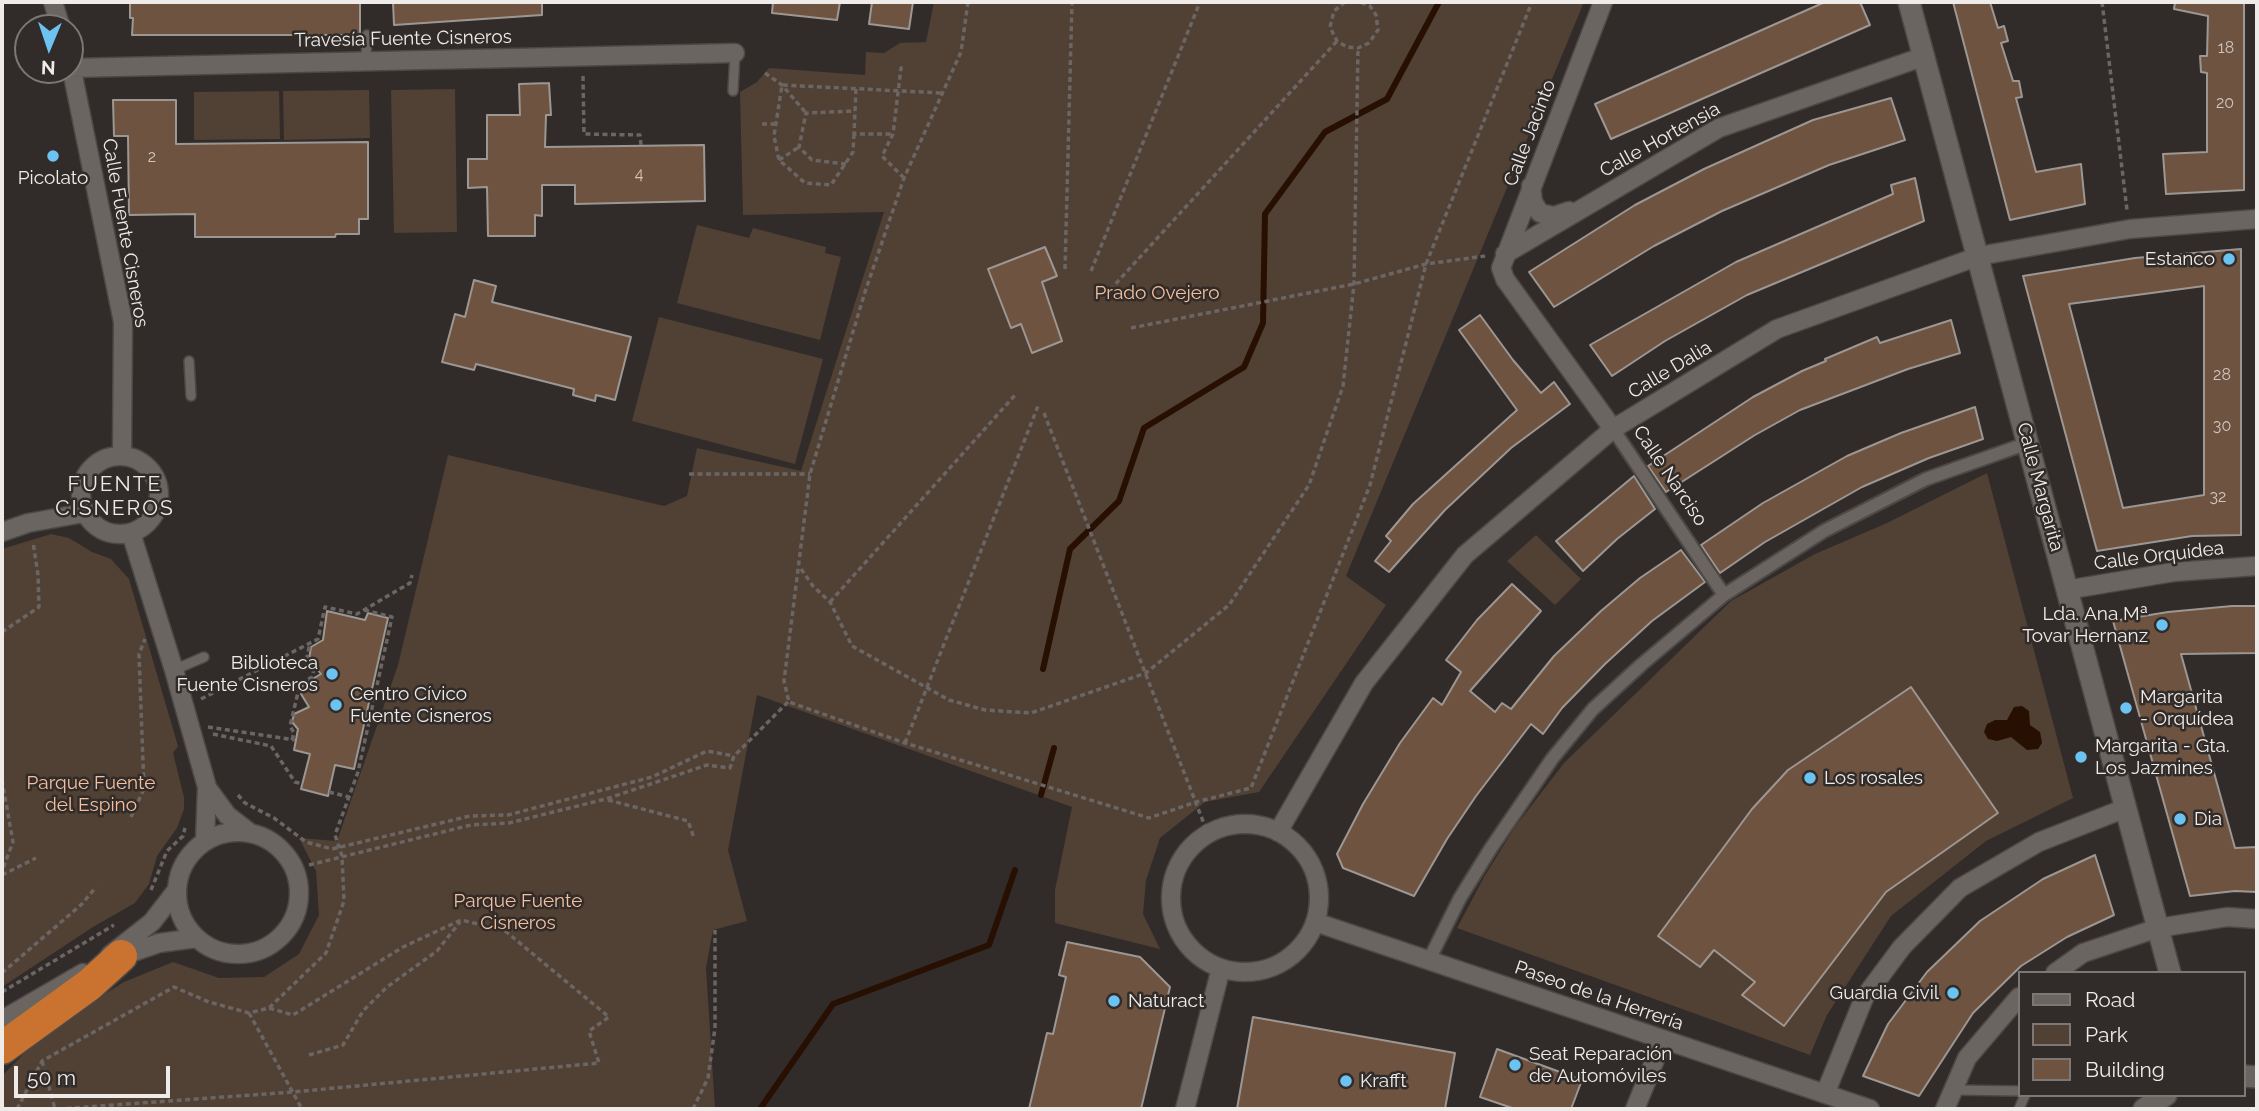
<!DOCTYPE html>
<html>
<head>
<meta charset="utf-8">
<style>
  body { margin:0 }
  #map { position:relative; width:2259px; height:1111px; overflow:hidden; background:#312c29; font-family:Raleway,sans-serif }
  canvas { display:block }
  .frame { position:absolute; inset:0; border:4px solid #eeebe9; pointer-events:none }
  .legend { position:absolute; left:2018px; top:971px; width:228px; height:126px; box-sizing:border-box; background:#312c29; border:2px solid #7d7876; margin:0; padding:9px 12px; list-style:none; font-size:21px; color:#eeebe9 }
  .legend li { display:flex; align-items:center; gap:14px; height:35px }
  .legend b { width:35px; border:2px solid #7d7876 }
  .north { position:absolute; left:14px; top:14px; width:70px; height:70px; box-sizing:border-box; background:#312c29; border:2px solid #7d7876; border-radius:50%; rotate:182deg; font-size:19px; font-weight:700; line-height:28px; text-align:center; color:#eeebe9 }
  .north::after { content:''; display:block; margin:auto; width:24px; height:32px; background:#6cc3f2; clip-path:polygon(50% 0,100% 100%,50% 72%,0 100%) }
  .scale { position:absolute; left:14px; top:1066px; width:156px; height:32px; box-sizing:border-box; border:4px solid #eeebe9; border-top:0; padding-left:9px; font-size:21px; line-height:24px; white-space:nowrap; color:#eeebe9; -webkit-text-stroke:5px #312c29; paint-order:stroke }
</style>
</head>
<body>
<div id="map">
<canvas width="2259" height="1111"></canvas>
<div class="frame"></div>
<ul class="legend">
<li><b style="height:9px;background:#6a6561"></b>Road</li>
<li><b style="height:19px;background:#514034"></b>Park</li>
<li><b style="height:19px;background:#6e5341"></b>Building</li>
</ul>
<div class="north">N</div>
<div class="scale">50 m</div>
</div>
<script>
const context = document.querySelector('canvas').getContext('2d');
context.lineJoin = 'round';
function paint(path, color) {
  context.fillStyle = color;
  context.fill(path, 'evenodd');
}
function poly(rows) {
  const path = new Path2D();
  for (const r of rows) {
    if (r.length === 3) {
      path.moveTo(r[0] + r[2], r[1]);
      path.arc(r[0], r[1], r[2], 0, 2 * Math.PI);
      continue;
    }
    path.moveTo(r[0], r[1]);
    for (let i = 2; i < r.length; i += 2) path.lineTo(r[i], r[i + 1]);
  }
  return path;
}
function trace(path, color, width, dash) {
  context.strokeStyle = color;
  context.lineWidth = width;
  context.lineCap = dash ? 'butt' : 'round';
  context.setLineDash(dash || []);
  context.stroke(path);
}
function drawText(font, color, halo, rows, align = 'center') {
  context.font = font + ' Raleway,sans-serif';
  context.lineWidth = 5;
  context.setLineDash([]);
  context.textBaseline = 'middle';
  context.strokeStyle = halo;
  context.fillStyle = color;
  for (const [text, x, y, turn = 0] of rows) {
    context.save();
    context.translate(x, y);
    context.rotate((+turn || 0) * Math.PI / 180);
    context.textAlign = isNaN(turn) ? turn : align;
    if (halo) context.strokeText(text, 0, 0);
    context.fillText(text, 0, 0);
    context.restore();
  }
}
paint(poly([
  [934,2,1584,2,1346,576,1386,605,1259,792,1205,802,1160,838,1146,880,1143,914,1160,949,1055,923,1055,890,1072,807,757,695,728,850,747,921,713,930,706,968,715,1109,2,1109,2,1076,47,1030,124,982,173,962,219,978,264,977,299,954,319,915,316,871,299,838,337,841,398,665,448,455,664,506,687,496,697,448,801,471,884,212,743,215,740,92,757,82,769,68,865,75,866,52,884,53,900,43,926,42],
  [455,89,457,232,394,233,391,90],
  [369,90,370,138,284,140,283,91],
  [279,91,280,139,194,140,194,92],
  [697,225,749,238,753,228,826,247,825,253,841,257,820,340,677,303],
  [659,317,823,359,795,464,632,421],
  [1987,473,2073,798,1986,841,1891,916,1827,1015,1810,1055,1457,928,1484,877,1515,827,1564,763,1731,601,1815,554,1887,523],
  [51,534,69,538,92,552,111,559,129,579,178,746,173,753,184,797,184,809,177,828,157,856,149,884,135,903,93,927,2,987,2,549],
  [1536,535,1581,579,1555,605,1507,561]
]), '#514034');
paint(poly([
  [2022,706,2029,711,2030,725,2040,732,2042,743,2038,749,2027,750,2011,737,1997,741,1988,739,1984,732,1987,724,1995,720,2007,720,2014,707]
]), '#271002');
trace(poly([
  [1043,669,1070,549,1119,501,1144,428,1244,367,1263,323,1265,214,1325,132,1387,99,1439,2],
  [1041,795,1054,748],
  [760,1109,833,1004,989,945,1015,870]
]), '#271002', 6);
const building = poly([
  [130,2,360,2,360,35,132,35,133,18,130,18,130,2],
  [393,2,542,2,542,15,394,25,393,2],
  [773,2,840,2,837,20,772,13,773,2],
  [872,2,913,2,909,29,869,24,872,2],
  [1825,2,1860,2,1870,25,1611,139,1595,104,1825,2],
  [1953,2,1990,2,1998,28,2004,26,2008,41,2001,43,2013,81,2019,81,2022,97,2016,98,2036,172,2081,164,2085,204,2010,220,1953,2],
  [2175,2,2244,2,2244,190,2166,194,2163,154,2207,152,2207,73,2201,72,2200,56,2207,56,2208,16,2174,9,2175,2],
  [549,83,551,115,546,115,545,147,704,145,705,201,575,204,575,185,542,185,542,216,535,215,535,236,488,236,487,187,468,188,468,159,487,159,487,115,520,115,519,84,549,83],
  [1891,98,1905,140,1829,165,1722,211,1654,246,1554,307,1529,272,1635,205,1704,169,1813,120,1891,98],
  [113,100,176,100,176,144,368,142,368,219,359,219,359,234,336,234,335,237,195,237,195,214,129,215,128,136,114,136,113,100],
  [1915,178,1924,221,1747,295,1665,341,1612,376,1590,345,1736,262,1893,194,1891,185,1915,178],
  [1045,247,1057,276,1042,282,1062,341,1032,353,1021,324,1011,328,988,269,1045,247],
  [2241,249,2241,535,2192,536,2097,551,2023,276,2135,258,2241,249],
  [2204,286,2204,495,2123,508,2069,304,2204,286],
  [474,280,496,286,492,302,631,337,615,400,596,395,595,401,573,395,574,389,476,364,474,370,442,362,455,314,465,317,474,280],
  [1480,315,1513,360,1541,393,1554,382,1570,404,1511,448,1445,510,1389,572,1375,561,1391,541,1386,536,1413,504,1517,410,1459,330,1480,315],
  [1951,320,1960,353,1908,369,1800,410,1755,435,1666,492,1648,466,1753,397,1802,371,1826,361,1825,359,1877,337,1880,343,1951,320],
  [1975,407,1983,439,1929,458,1862,487,1765,542,1720,573,1701,545,1763,503,1847,456,1901,433,1975,407],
  [1634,476,1655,509,1617,539,1583,571,1556,541,1634,476],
  [1681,550,1705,582,1652,621,1605,664,1562,708,1543,734,1531,724,1476,796,1447,839,1414,896,1343,868,1337,854,1363,804,1400,743,1433,698,1442,705,1461,672,1446,660,1477,620,1512,584,1541,611,1470,691,1495,712,1502,703,1511,709,1554,656,1601,611,1640,578,1681,550],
  [2232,606,2257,606,2257,653,2181,654,2235,848,2257,847,2257,892,2235,891,2190,896,2113,621,2168,612,2232,606],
  [327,611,365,620,368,613,388,618,354,769,335,765,328,796,301,789,310,754,294,750,298,729,292,722,294,714,309,707,301,694,302,685,321,674,309,659,311,647,323,640,327,611],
  [1911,687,1998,813,1886,892,1784,1026,1742,995,1755,982,1714,950,1700,967,1658,936,1752,809,1788,770,1911,687],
  [2095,855,2114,915,2067,937,2021,966,1973,1013,1919,1096,1863,1076,1888,1024,1927,972,1980,921,2043,879,2095,855],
  [1067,942,1140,957,1170,987,1141,1109,1029,1109,1047,1033,1053,1034,1066,977,1059,975,1067,942],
  [1253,1017,1455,1053,1445,1109,1237,1109,1253,1017],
  [1497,1049,1582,1080,1571,1109,1515,1109,1480,1097,1497,1049]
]);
paint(building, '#6e5341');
trace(building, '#9d9793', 2);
const service = poly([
  [366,61,367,35],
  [733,91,735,53],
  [189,361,191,396],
  [174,670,204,657],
  [1953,1090,2019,1091],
  [2019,1109,2025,1095]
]);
const pedestrian = poly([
  [1613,429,1724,595],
  [1429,960,1460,898,1491,848,1552,759,1593,709,1641,665,1724,595,1824,531,1926,479,2028,443]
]);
const minor = poly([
  [53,2,61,28],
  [1603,2,1501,268,1505,279,1613,429],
  [70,61,123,322,122,455],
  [72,68,735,53],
  [1531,186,1533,202,1540,213,1554,216,1569,211],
  [1505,254,1719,128,1925,56],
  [120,495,39],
  [2,532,28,523,84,513],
  [131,533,174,670,207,787,205,840],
  [2066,590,2174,572,2257,566],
  [208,789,227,815,249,832],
  [1245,898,74],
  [238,893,61],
  [1278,832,1364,683,1465,555,1613,429,1777,329,1979,256,2130,229,2257,219],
  [1315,922,1870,1109],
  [110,955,152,922,176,891],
  [119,957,159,943,197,938],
  [2055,973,2083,953,2158,928,2227,917,2257,919],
  [2,1020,83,973],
  [1825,1094,1864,998,1902,947,1960,888,2039,842,2126,808],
  [1185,1109,1221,968],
  [1635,1109,1663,1040],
  [1945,1109,1967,1058,2019,997]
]);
const tertiary = poly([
  [1909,2,2170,973],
  [2243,1076,2257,1077],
  [2144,1109,2166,1095]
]);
const motorway = poly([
  [2,1048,89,985,121,956]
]);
trace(service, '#4c4846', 12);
trace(pedestrian, '#4c4846', 16);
trace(minor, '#4c4846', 21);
trace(tertiary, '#4c4846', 24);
trace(motorway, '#4c4846', 35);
trace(poly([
  [968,2,961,52,904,178,865,292,810,474,784,681,789,702,905,743,1149,818,1196,802,1251,788,1370,485,1426,264,1532,2],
  [1345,2,1334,11,1330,27,1337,41,1347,47,1358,48,1369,43,1378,30,1376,15,1370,6,1359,2],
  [2102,2,2127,210],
  [765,73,782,85,806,113],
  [583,76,584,134,640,135,641,145],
  [856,89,854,134,893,134],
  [762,124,776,124],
  [854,134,853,152,831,185,805,183,779,160,774,136,782,85,942,93],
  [779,160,799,147],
  [846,164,812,160,799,147,806,113,855,111],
  [904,178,882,156,893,134,901,68,906,68],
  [1065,269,1072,2],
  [1091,271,1200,2],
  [1110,290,1337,41],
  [1131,328,1354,284,1426,264,1485,256],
  [1044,413,1208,834],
  [689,474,810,474],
  [801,569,813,586,830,602,852,646,949,700,985,710,1031,713,1146,673,1229,605,1309,485,1343,386,1354,284,1358,48],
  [830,602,1016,394],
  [2,632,39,607,38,575,33,542],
  [201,699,318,639,325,607,357,614,410,583,412,575],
  [208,727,295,740],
  [213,734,271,746,295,782,303,784],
  [292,740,294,733,290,726,300,684,312,677,314,669,306,662,310,643],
  [905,743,1038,406],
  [2,780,13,842,2,871],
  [329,792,349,797],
  [238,795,245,803,274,818,306,842,332,849,470,816,508,815,652,777,707,751,734,756],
  [608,800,688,821,694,838],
  [131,817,144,789,139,654,145,639],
  [309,865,471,825,509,823,606,799,707,765,730,768,734,756,788,702],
  [2,875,36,858],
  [151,890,167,851,183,836,185,828],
  [2,973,82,904,96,887],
  [2,992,114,925],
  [249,1013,302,1109],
  [309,1055,343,1045,363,1011,387,987,437,951,460,922],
  [42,1061,55,1109],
  [17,1109,42,1061,174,987,209,1002,249,1013,269,1008,326,953,344,901,342,856,335,835,358,772,392,617,364,610],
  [58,1109,293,1092,599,1063,589,1031,609,1017,504,930,461,920,403,947,293,1015,269,1008],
  [693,1109,708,1078,715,1028,715,930]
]), '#6b6664', 3.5, [5, 3.5]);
trace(service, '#6a6561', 9);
trace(pedestrian, '#6a6561', 12);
trace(minor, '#6a6561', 18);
trace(tertiary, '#6a6561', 21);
trace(motorway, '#ca722f', 32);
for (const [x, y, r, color] of [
  [53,156,7,"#6cc3f2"],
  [2229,259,7,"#6cc3f2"],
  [2162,625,7,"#6cc3f2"],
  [332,674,7,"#6cc3f2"],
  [336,705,7,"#6cc3f2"],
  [2126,708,7,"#6cc3f2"],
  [2081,757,7,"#6cc3f2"],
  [1810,778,7,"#6cc3f2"],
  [2180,819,7,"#6cc3f2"],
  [1953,993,7,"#6cc3f2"],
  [1114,1001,7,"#6cc3f2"],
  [1515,1065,7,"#6cc3f2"],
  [1346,1081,7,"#6cc3f2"]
]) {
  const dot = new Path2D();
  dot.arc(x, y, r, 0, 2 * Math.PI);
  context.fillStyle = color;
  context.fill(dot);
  trace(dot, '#312c29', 2.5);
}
drawText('16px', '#cec5bf', null, [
  ["18",2226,48],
  ["20",2225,103],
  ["2",152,157],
  ["4",639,174],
  ["28",2222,375],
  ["30",2222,426],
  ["32",2218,497]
]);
drawText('19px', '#eeebe9', '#312c29', [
  ["Travesía Fuente Cisneros",403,39,-1],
  ["Calle Jacinto",1530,133,-69],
  ["Calle Hortensia",1660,140,-29],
  ["Calle Fuente Cisneros",125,233,80],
  ["Calle Dalia",1670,370,-31],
  ["Calle Narciso",1670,476,56],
  ["Calle Margarita",2040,487,75],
  ["Calle Orquídea",2159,556,-7],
  ["Paseo de la Herrería",1599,996,19]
]);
drawText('19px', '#eeebe9', '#312c29', [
  ["Picolato",53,178,"center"],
  ["Estanco",2215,259,"right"],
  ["Lda. Ana Mª",2148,614,"right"],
  ["Tovar Hernanz",2148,636,"right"],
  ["Biblioteca",318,663,"right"],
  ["Fuente Cisneros",318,685,"right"],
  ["Centro Cívico",350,694],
  ["Fuente Cisneros",350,716],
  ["Margarita",2140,697],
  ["- Orquídea",2140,719],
  ["Margarita - Gta.",2095,746],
  ["Los Jazmines",2095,768],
  ["Los rosales",1824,778],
  ["Dia",2194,819],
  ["Guardia Civil",1939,993,"right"],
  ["Naturact",1128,1001],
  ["Seat Reparación",1529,1054],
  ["de Automóviles",1529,1076],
  ["Krafft",1360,1081]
], 'left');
drawText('19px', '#f4bf9d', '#312c29', [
  ["Prado Ovejero",1157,293],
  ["Parque Fuente",91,783],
  ["del Espino",91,805],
  ["Parque Fuente",518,901],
  ["Cisneros",518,923]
]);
context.letterSpacing = '2px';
drawText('21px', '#eeebe9', '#312c29', [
  ["FUENTE",115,485],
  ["CISNEROS",115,509]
]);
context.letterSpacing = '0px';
</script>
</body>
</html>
